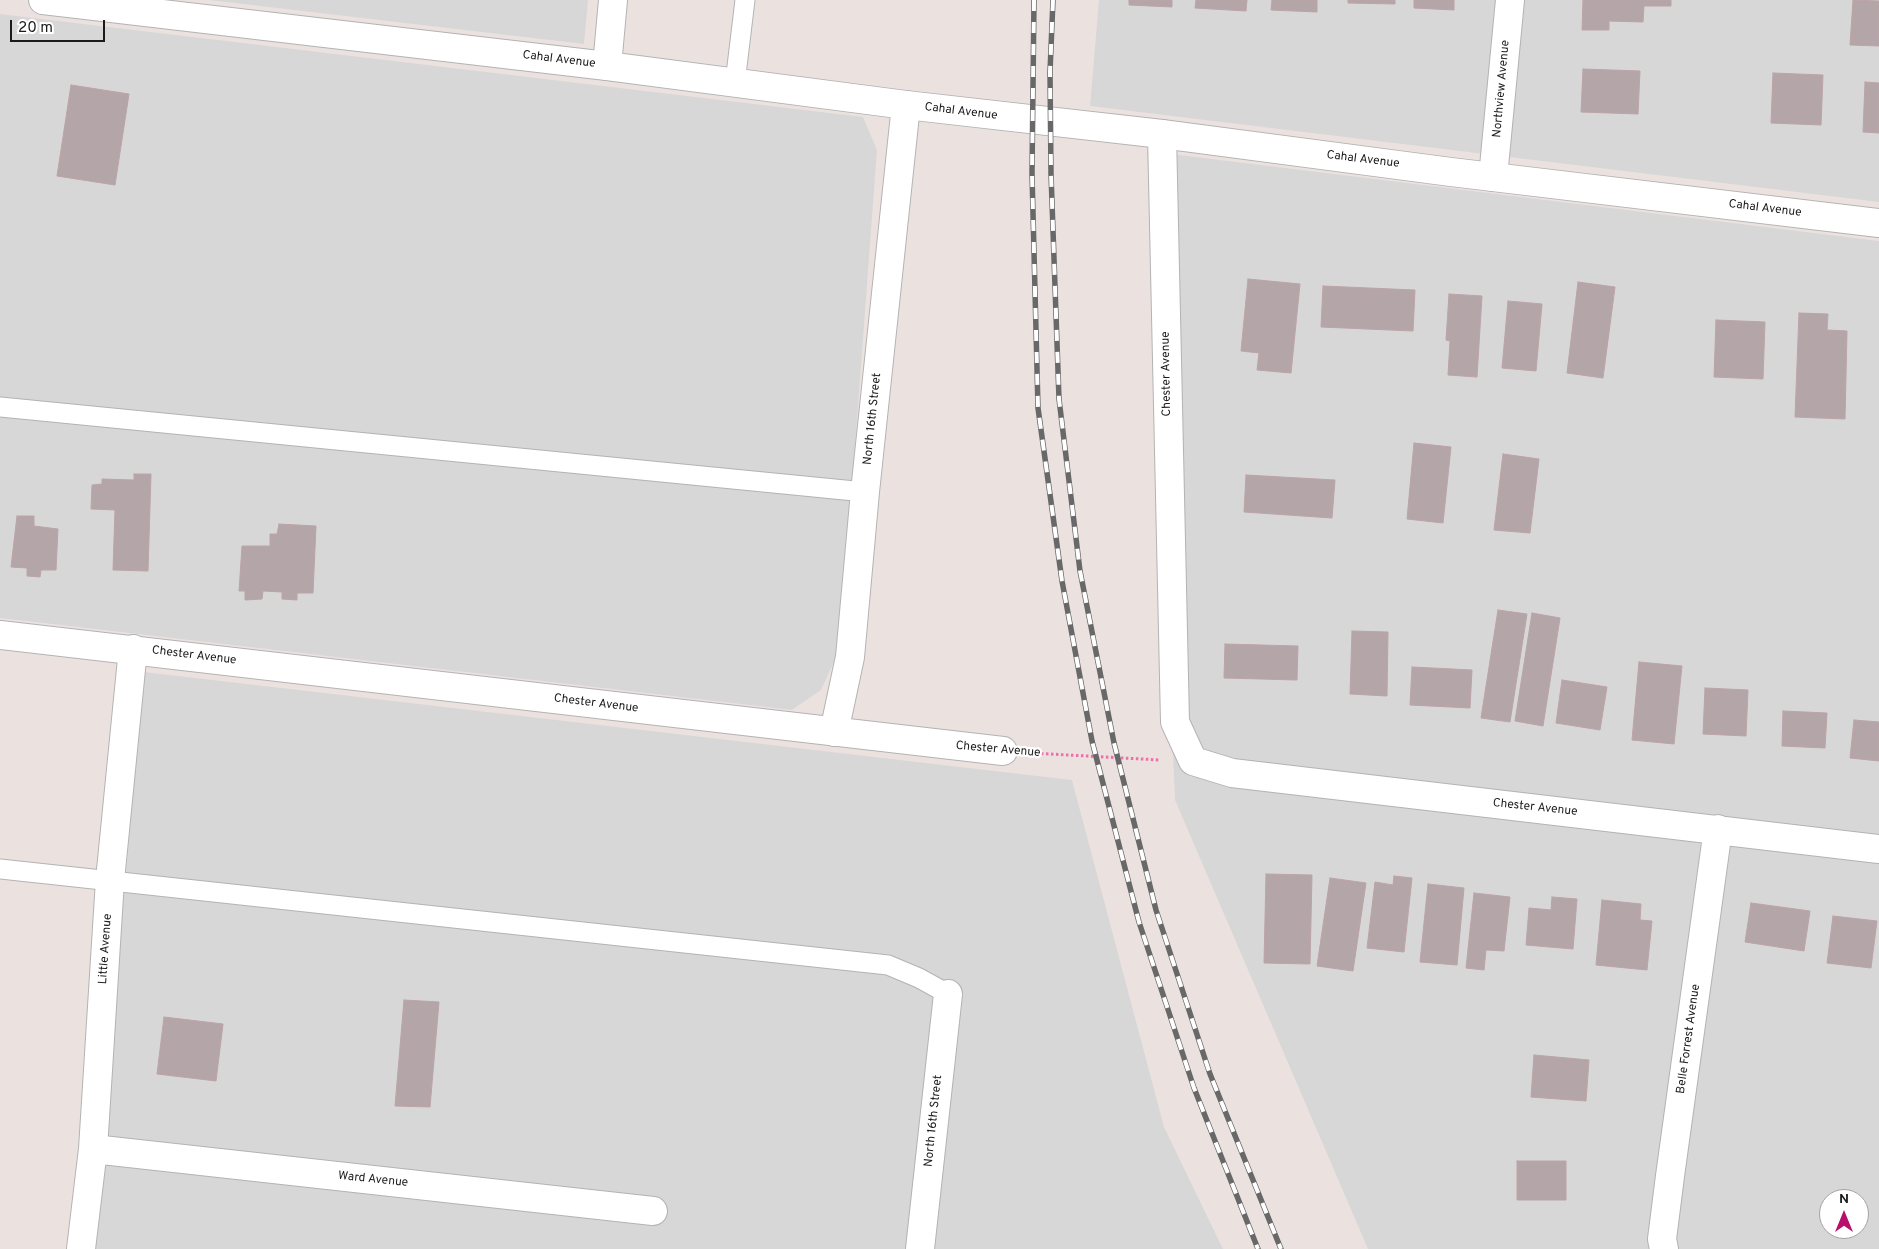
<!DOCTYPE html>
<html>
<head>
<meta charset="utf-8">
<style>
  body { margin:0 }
  #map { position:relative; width:1879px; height:1249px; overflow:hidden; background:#ebe2e0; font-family:Overpass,sans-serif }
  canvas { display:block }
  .north { position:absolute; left:1819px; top:1189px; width:50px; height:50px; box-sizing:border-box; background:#fff; border:1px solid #a3a3a3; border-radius:50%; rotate:0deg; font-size:14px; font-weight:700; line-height:20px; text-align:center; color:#1a1a1a }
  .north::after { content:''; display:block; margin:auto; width:18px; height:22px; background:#b60f6c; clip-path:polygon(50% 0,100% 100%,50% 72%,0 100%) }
  .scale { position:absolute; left:10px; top:20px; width:95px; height:22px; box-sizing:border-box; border:2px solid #1a1a1a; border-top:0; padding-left:6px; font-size:15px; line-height:18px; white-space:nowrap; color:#1a1a1a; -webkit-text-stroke:4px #fff; paint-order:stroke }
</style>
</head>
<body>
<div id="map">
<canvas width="1879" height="1249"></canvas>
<div class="north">N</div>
<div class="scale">20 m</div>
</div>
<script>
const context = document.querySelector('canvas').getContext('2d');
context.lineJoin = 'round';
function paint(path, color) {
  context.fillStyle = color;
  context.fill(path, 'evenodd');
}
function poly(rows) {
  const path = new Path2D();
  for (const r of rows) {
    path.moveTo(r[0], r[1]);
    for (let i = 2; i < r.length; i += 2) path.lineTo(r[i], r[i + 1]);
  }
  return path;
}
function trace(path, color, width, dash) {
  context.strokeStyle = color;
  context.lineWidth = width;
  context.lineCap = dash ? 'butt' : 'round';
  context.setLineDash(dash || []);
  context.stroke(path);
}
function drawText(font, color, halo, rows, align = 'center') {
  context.font = font + ' Overpass,sans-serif';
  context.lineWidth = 4.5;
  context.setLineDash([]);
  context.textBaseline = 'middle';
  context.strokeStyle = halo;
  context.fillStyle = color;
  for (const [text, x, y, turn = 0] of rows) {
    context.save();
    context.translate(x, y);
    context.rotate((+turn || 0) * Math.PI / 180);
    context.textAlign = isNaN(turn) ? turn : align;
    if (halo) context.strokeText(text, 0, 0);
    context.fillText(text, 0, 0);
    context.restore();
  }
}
paint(poly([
  [209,0,588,0,584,44],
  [1099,0,1879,0,1879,202,1090,106],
  [0,14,863,117,877,150,840,649,821,690,792,710,0,618],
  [1147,151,1879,241,1879,1249,1368,1249,1175,800],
  [1829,1199,1859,1199,1859,1229,1829,1229],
  [144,672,1072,780,1164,1127,1223,1249,92,1249]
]), '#d8d7d8');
const building = poly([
  [1129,0,1172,0,1172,7,1129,5,1129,0],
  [1196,0,1247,0,1246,11,1195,8,1196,0],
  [1272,0,1317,0,1317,12,1271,10,1272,0],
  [1348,0,1395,0,1395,4,1348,3,1348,0],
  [1414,0,1454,0,1454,10,1414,8,1414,0],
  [1583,0,1671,0,1671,6,1644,6,1643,22,1609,21,1609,30,1582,30,1583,0],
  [1853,0,1879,1,1879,46,1850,45,1853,0],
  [1583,69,1640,71,1638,114,1581,112,1583,69],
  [1773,73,1823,75,1821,125,1771,123,1773,73],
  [1865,82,1879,83,1879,133,1863,132,1865,82],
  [71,85,129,94,115,185,57,176,71,85],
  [1248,279,1300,284,1291,373,1257,370,1259,353,1241,351,1248,279],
  [1578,282,1615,287,1603,378,1567,373,1578,282],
  [1323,286,1415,290,1413,331,1321,327,1323,286],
  [1449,294,1482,296,1477,377,1448,375,1450,341,1446,340,1449,294],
  [1508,301,1542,304,1536,371,1502,368,1508,301],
  [1799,313,1828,314,1827,330,1847,331,1845,419,1795,417,1799,313],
  [1716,320,1765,322,1763,379,1714,377,1716,320],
  [1414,443,1451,447,1443,523,1407,519,1414,443],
  [1503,454,1539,459,1530,533,1494,530,1503,454],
  [134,474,151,474,148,571,113,570,115,510,91,509,92,485,102,484,102,479,134,480,134,474],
  [1246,475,1335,480,1332,518,1244,512,1246,475],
  [17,516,34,516,34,526,58,529,56,570,41,570,40,577,27,576,27,568,11,567,17,516],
  [279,524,316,526,313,593,297,593,297,600,282,599,282,592,263,591,262,599,245,600,245,591,239,591,242,546,270,546,270,534,277,534,279,524],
  [1498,610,1527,614,1510,722,1481,718,1498,610],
  [1532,613,1560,618,1543,726,1515,721,1532,613],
  [1352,631,1388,632,1387,696,1350,694,1352,631],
  [1225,644,1298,646,1297,680,1224,678,1225,644],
  [1639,662,1682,666,1674,744,1632,740,1639,662],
  [1412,667,1472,670,1470,708,1410,705,1412,667],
  [1562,680,1607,687,1600,730,1556,723,1562,680],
  [1705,688,1748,690,1746,736,1703,734,1705,688],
  [1783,711,1827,713,1825,748,1782,746,1783,711],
  [1854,720,1879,722,1879,761,1850,758,1854,720],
  [1266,874,1312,875,1310,964,1264,963,1266,874],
  [1394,876,1412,878,1404,952,1367,948,1375,882,1393,885,1394,876],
  [1330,878,1366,883,1353,971,1317,966,1330,878],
  [1428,884,1464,888,1457,965,1420,962,1428,884],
  [1474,893,1510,897,1504,951,1486,950,1484,970,1466,968,1474,893],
  [1552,897,1577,899,1573,949,1526,945,1529,908,1551,910,1552,897],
  [1602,900,1641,904,1640,920,1652,921,1647,970,1596,965,1602,900],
  [1751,903,1810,911,1804,951,1745,942,1751,903],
  [1833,916,1877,921,1871,968,1827,963,1833,916],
  [404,1000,439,1002,430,1107,395,1106,404,1000],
  [164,1017,223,1024,216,1081,157,1074,164,1017],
  [1534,1055,1589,1060,1586,1101,1531,1097,1534,1055],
  [1517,1161,1566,1161,1566,1200,1517,1200,1517,1161]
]);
paint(building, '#b4a6a8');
trace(building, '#bca4a7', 1);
const service = poly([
  [735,83,745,0],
  [0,407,865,492],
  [0,869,888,965,919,978,948,994]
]);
const minor = poly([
  [607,66,613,0],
  [1162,134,1175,722,1193,761,1232,773,1879,849],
  [1493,177,1510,0],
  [0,635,1003,751],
  [834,732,850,657,865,492,906,105],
  [93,1149,653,1211],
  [81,1249,93,1149,110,880,133,649],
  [920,1249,948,994],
  [1664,1249,1662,1239,1670,1176,1718,829]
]);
const tertiary = poly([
  [43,0,607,66,906,105,1162,134,1451,172,1879,223]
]);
trace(service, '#b3b3b3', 21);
trace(minor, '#b3b3b3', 30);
trace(tertiary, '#b3b3b3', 30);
trace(poly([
  [1031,753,1160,760]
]), '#ee6fa8', 3, [2.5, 2.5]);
trace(service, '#fff', 19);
trace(minor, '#fff', 28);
trace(tertiary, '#fff', 28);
const rail = poly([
  [1034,0,1032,174,1038,408,1062,581,1092,741,1139,922,1194,1088,1258,1249],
  [1053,0,1050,72,1051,174,1059,399,1080,571,1114,743,1156,910,1210,1074,1281,1249]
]);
trace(rail, '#686868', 5.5);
trace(rail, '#fff', 4, [11]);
drawText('12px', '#1a1a1a', '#fff', [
  ["Cahal Avenue",559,60,7],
  ["Northview Avenue",1502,89,-85],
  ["Cahal Avenue",961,112,7],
  ["Cahal Avenue",1363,160,7],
  ["Cahal Avenue",1765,209,7],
  ["Chester Avenue",1167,374,-91],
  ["North 16th Street",873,419,-84],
  ["Chester Avenue",194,656,7],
  ["Chester Avenue",596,704,7],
  ["Chester Avenue",998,750,5],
  ["Chester Avenue",1535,808,6],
  ["Little Avenue",106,949,-86],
  ["Belle Forrest Avenue",1689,1039,-82],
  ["North 16th Street",934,1121,-84],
  ["Ward Avenue",373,1180,6]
]);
</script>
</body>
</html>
